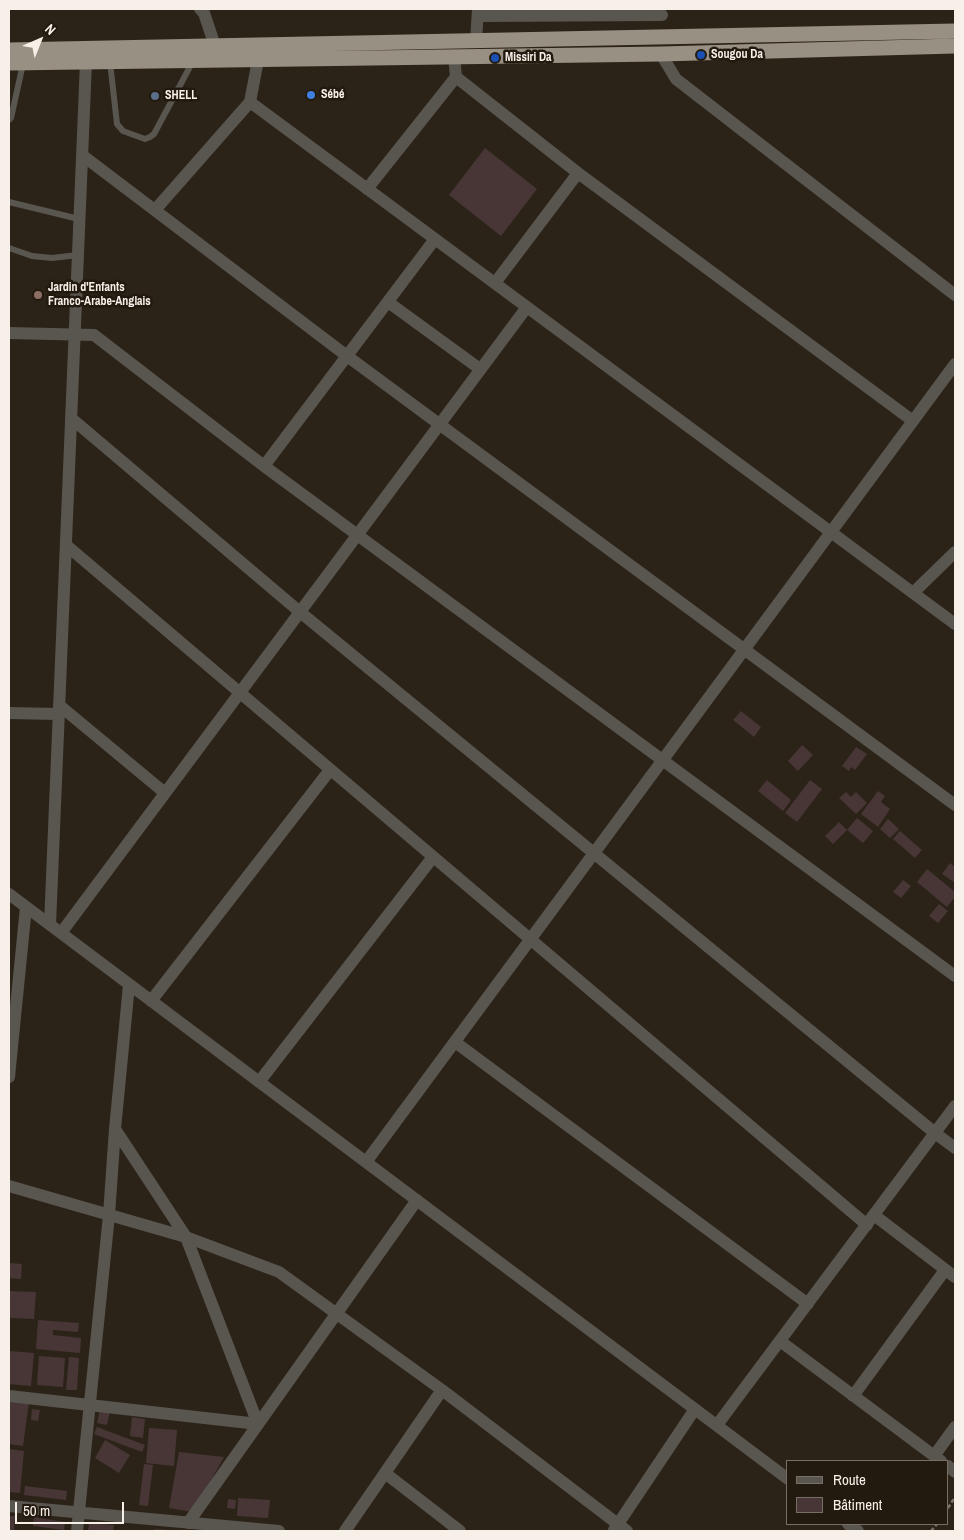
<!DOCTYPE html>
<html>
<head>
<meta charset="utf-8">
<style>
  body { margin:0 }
  #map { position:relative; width:964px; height:1540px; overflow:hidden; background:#2c2318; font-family:"Archivo Narrow",sans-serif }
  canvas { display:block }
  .frame { position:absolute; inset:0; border:10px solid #f7f0e9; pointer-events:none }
  .legend { position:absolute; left:786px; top:1460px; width:162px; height:65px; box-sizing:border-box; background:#22190f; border:1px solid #776f66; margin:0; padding:6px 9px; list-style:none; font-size:15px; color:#f7f0e9 }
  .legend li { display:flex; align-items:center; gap:10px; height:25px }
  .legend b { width:25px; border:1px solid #776f66 }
  .north { position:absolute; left:15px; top:15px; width:50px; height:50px; -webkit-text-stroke:4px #22190f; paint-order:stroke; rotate:44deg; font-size:14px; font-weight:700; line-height:20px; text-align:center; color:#f7f0e9 }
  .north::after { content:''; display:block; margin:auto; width:18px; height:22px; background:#f7f0e9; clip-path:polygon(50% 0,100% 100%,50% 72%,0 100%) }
  .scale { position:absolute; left:15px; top:1502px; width:109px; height:22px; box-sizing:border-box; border:2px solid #f7f0e9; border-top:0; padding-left:6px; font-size:15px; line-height:18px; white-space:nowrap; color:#f7f0e9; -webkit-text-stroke:4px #22190f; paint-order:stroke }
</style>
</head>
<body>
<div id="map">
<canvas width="964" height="1540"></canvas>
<div class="frame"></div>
<ul class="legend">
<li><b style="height:6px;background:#595650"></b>Route</li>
<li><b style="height:14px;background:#473635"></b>Bâtiment</li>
</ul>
<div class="north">N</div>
<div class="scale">50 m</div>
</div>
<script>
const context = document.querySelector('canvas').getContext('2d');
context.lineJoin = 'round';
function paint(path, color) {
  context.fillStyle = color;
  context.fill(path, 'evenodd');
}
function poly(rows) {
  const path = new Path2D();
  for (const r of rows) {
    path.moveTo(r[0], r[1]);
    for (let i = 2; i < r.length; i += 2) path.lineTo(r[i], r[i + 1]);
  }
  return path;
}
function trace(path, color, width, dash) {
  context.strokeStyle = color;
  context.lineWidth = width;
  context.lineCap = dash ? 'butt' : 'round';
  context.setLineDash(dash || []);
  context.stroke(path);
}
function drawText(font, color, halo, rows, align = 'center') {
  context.font = font + ' "Archivo Narrow",sans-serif';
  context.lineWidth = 5;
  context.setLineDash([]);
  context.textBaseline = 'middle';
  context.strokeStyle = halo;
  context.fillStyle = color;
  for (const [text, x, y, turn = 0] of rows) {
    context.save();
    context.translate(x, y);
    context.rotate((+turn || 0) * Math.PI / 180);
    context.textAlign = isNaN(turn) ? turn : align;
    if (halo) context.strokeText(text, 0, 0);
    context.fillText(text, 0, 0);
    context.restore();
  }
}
paint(poly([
  [485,148,537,189,501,236,449,195],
  [741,711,761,727,754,737,733,720],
  [802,745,813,755,798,771,788,761],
  [856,747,867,754,855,770,851,767,849,771,842,766],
  [767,780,791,800,783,811,758,791],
  [810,780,822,789,797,822,785,813],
  [878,791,885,796,881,802,890,809,878,827,861,814],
  [846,792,851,797,856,792,867,803,856,814,839,798],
  [857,818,873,831,863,843,847,830,833,844,825,836,839,822,847,830],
  [888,819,899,829,890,838,880,829],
  [900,831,922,850,915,858,893,839],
  [950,863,955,867,955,883,942,874],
  [927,869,955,892,955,897,947,907,917,882],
  [903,880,911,886,901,898,893,892],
  [939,904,948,911,938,923,929,916],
  [9,1263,22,1264,21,1279,9,1278],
  [9,1291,36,1292,34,1319,9,1318],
  [38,1320,79,1323,78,1332,53,1330,53,1335,81,1338,80,1353,36,1349],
  [9,1351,34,1353,31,1386,9,1384],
  [39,1356,65,1358,63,1387,37,1385],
  [69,1357,79,1358,77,1390,66,1390],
  [9,1400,29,1402,23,1446,9,1444],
  [32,1409,40,1410,38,1421,31,1420],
  [100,1409,110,1411,107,1425,97,1423],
  [132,1417,145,1419,143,1438,130,1436],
  [97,1427,145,1445,142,1452,94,1434],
  [149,1428,177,1430,174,1466,146,1463],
  [105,1440,130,1455,119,1473,95,1458],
  [9,1449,24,1451,20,1493,9,1492],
  [179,1452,224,1457,193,1512,169,1508],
  [144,1464,153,1465,148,1506,139,1505],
  [25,1486,67,1491,66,1500,24,1495],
  [238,1498,270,1500,268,1518,237,1516],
  [228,1499,236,1500,235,1509,227,1508],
  [9,1516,15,1516,14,1531,9,1531],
  [34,1517,65,1522,64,1530,33,1526],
  [89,1523,114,1525,113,1531,88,1531],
  [154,1529,169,1530,169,1531,154,1531]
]), '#473635');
trace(poly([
  [948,1508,955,1497],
  [931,1531,937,1524]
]), '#7c746b', 2.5, [4, 2.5]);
trace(poly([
  [110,62,117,124,123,131,145,139,150,137,154,134,193,61],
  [9,120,11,118,23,64],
  [9,202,79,219],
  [9,248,32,256,52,258,78,255]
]), '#595650', 6);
trace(poly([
  [200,9,204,13,215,46],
  [478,16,662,15],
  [476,41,478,9],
  [661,54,676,79,955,295],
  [456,77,578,173,913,421],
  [250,102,955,624],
  [82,155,347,356,955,805],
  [367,189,456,77,454,56],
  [155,210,250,102,258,60],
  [495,283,578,173],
  [388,302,480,369],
  [9,333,94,335,264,466,955,976],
  [71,418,300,612,935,1133,955,1148],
  [264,466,435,239],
  [66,545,867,1225],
  [913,593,955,552],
  [59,705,165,793],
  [9,713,58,714],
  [9,894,788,1479],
  [50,925,86,62],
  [61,933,527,307],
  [151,1001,330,770],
  [455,1042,808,1304],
  [9,1077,26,907],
  [259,1082,433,857],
  [366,1162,955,364],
  [9,1186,186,1237,279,1272,442,1390,627,1531],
  [874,1215,955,1277],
  [780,1341,941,1461],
  [9,1396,258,1424,186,1237,115,1129],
  [853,1396,945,1270],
  [717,1425,955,1106],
  [934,1456,955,1427],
  [948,1466,955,1472],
  [385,1473,460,1531],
  [9,1506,279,1531],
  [188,1523,417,1200],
  [848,1524,858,1531],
  [614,1530,695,1409],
  [77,1531,109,1215,115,1129,129,985],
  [345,1531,442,1390]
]), '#595650', 12);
trace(poly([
  [9,50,955,31],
  [9,63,661,54,955,46]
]), '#989082', 15);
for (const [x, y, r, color] of [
  [701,55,5,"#1a4fb4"],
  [495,58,5,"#1a4fb4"],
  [311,95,5,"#3f7fe0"],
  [155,96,5,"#5c6f8a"],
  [38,295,5,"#8d6e63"]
]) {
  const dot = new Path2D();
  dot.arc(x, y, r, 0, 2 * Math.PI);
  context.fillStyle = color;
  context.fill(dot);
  trace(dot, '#22190f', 2);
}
drawText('bold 12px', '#f7f0e9', '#22190f', [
  ["Sougou Da",711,55],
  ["Missiri Da",505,58],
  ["Sébé",321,95],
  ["SHELL",165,96],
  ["Jardin d'Enfants",48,288],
  ["Franco-Arabe-Anglais",48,302]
], 'left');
</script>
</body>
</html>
